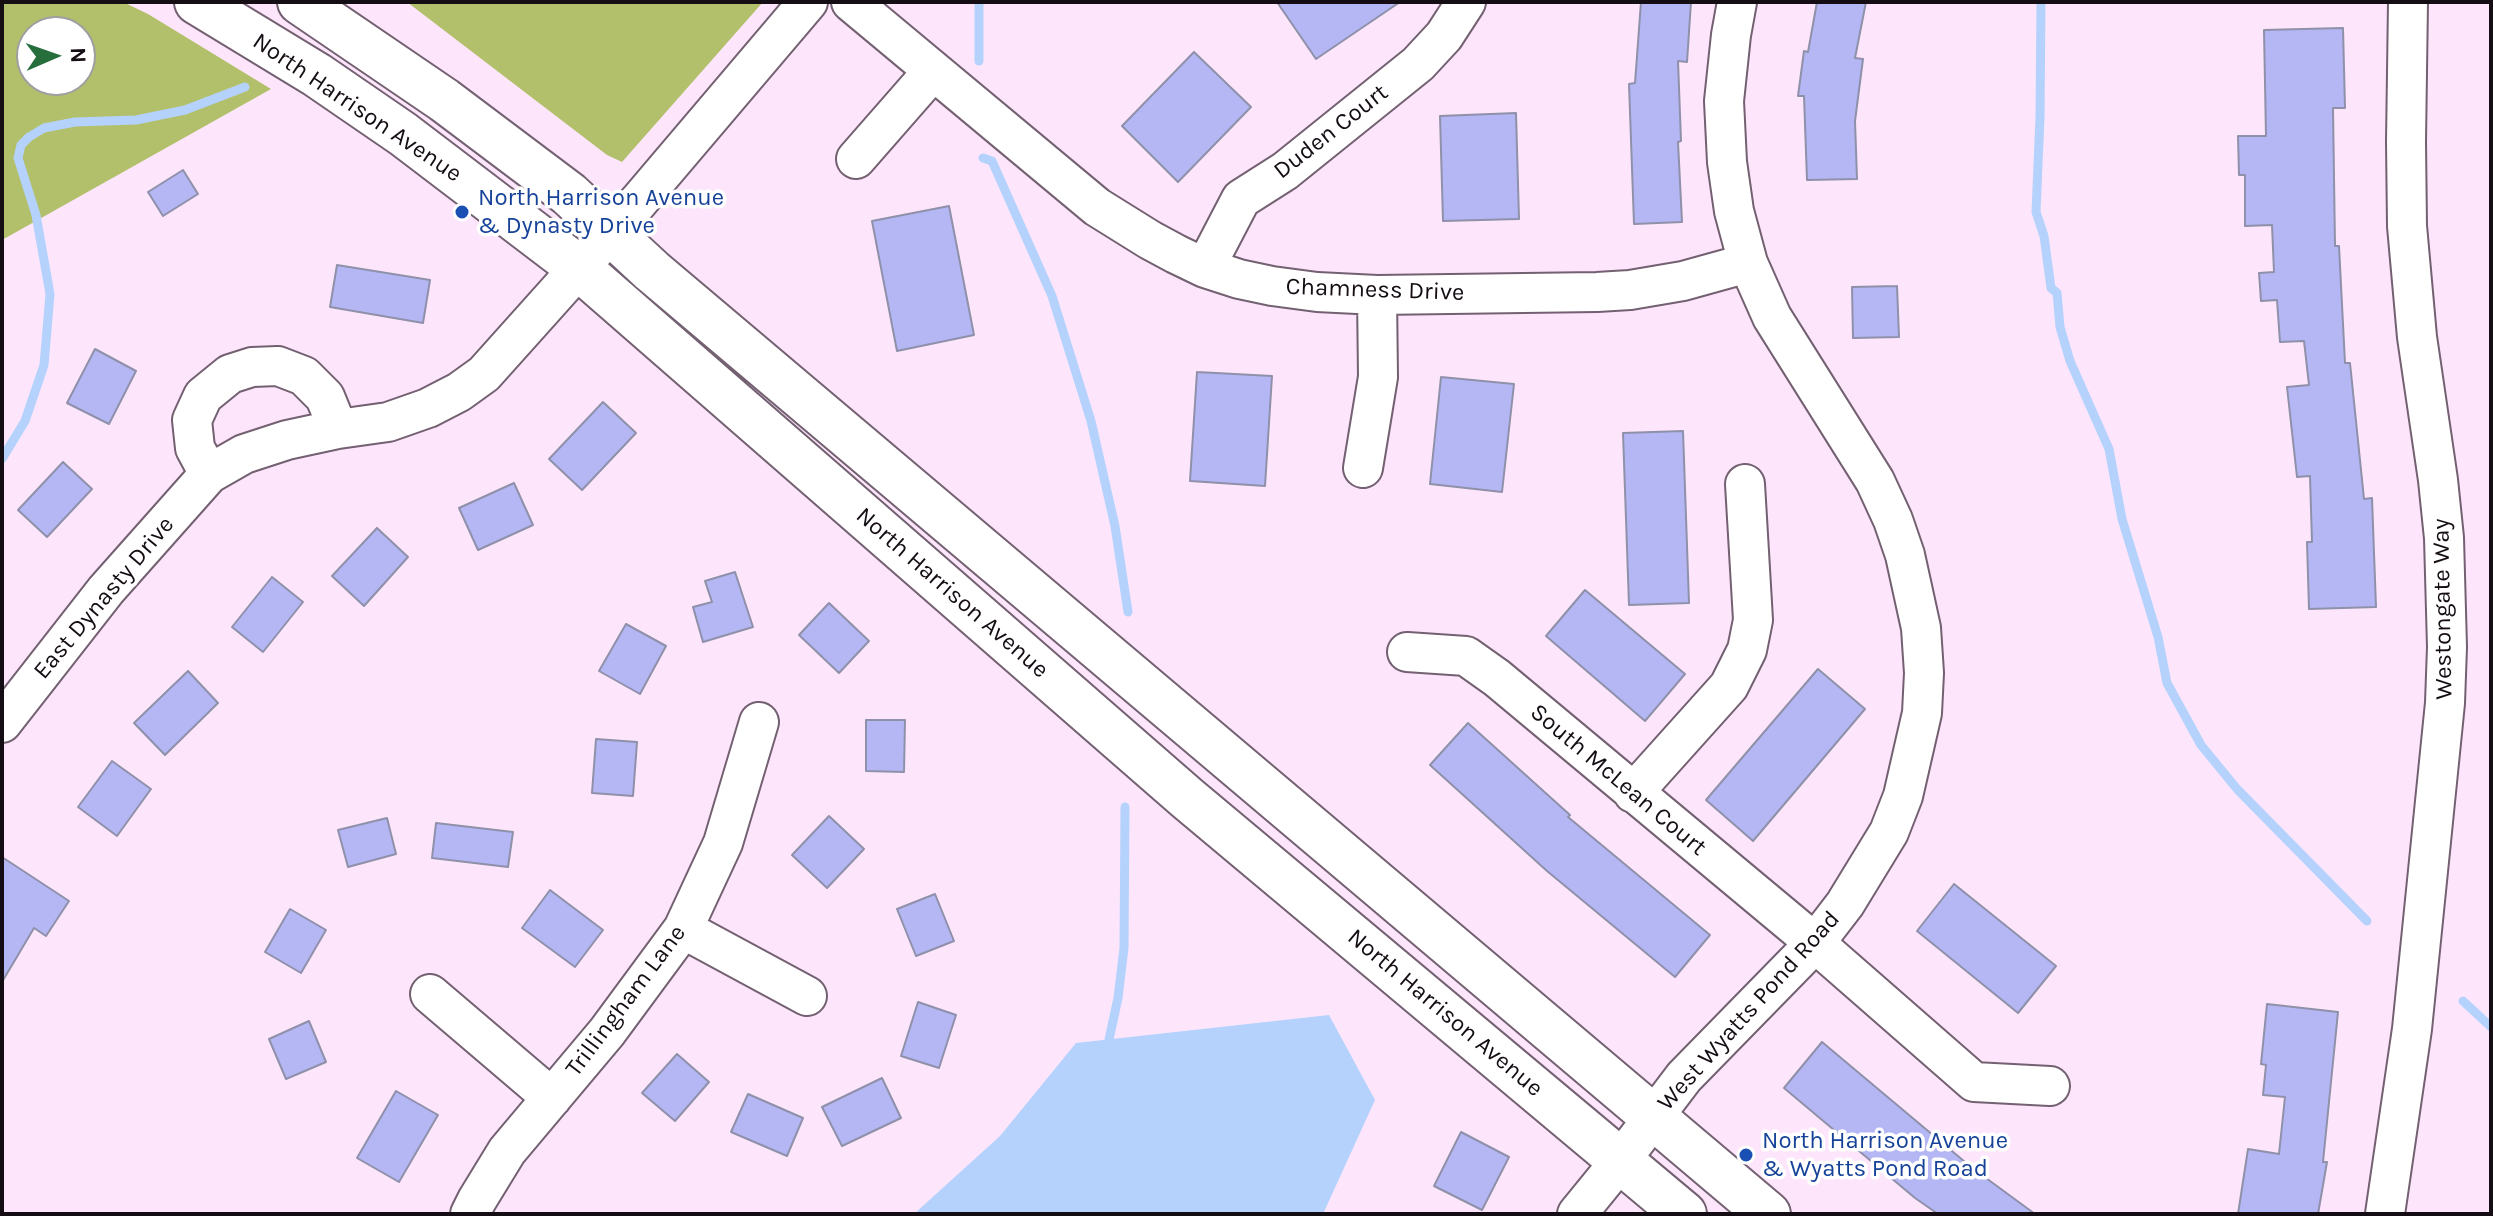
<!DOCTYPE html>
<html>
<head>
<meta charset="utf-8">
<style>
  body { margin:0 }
  #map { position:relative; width:2493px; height:1216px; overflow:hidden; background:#fde6fb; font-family:Karla,sans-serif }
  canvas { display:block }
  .frame { position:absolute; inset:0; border:4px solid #150d14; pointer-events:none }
  .north { position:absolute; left:16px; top:16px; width:80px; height:80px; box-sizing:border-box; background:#fff; border:2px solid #a19ea1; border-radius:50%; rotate:88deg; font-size:22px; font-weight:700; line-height:32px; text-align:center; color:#150d14 }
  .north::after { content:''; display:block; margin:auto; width:28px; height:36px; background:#266f3c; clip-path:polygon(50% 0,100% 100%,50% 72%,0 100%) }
</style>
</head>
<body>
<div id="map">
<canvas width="2493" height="1216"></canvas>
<div class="frame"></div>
<div class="north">N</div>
</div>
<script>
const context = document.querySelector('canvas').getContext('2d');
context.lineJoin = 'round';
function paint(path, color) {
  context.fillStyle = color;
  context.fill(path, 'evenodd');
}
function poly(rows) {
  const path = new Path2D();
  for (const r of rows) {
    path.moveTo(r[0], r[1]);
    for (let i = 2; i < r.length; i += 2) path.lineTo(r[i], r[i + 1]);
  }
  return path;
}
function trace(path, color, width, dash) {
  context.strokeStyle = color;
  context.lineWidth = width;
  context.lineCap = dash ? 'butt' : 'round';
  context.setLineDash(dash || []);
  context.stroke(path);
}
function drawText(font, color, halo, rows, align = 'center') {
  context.font = font + ' Karla,sans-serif';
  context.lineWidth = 7;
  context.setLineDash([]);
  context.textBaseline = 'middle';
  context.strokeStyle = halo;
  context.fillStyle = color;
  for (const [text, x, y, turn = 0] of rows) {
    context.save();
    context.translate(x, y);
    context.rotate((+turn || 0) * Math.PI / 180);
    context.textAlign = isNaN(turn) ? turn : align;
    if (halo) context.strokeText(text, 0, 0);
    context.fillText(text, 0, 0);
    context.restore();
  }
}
paint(poly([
  [2,2,123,2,148,14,271,89,2,240],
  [32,32,80,32,80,80,32,80],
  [407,2,763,2,622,162,607,155]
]), '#b2bf6b');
paint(poly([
  [1329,1015,1375,1100,1323,1214,914,1214,1000,1136,1076,1043]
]), '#b5d2fc');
trace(poly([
  [979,2,979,61],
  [2041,2,2040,117,2036,212,2044,236,2051,288,2057,293,2060,327,2070,361,2109,449,2122,519,2158,637,2167,683,2201,745,2237,789,2367,921],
  [983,158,992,161,1052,296,1091,421,1115,526,1128,612],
  [2,459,25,421,44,365,50,294,36,215,18,158,21,145,29,137,44,128,75,122,136,120,185,110,245,87],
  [2463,1001,2491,1027],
  [1107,1049,1118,998,1124,948,1125,807]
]), '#b5d2fc', 9);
const building = poly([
  [1277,2,1400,2,1316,59,1277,2],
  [1641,2,1691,2,1687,62,1678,61,1681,141,1678,142,1682,222,1634,224,1629,84,1635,83,1641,2],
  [1817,2,1866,2,1855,58,1863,59,1855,121,1857,179,1807,180,1804,96,1798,96,1804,51,1808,52,1817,2],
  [2343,28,2345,108,2333,108,2335,246,2339,246,2345,363,2350,363,2364,499,2372,498,2376,607,2309,609,2307,542,2312,542,2310,476,2297,477,2287,387,2309,385,2304,341,2280,342,2277,300,2261,301,2259,273,2274,272,2272,225,2245,226,2245,175,2239,175,2238,136,2266,136,2264,30,2343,28],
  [1194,52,1251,107,1178,182,1122,126,1194,52],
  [1516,113,1519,219,1443,221,1440,116,1516,113],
  [183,170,198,194,163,216,148,192,183,170],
  [949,206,974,335,897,351,872,221,949,206],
  [337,265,430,280,423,323,330,307,337,265],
  [1897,286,1899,337,1853,338,1852,287,1897,286],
  [95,349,136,371,109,424,67,403,95,349],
  [1197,372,1272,376,1265,486,1190,481,1197,372],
  [1441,377,1514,384,1502,492,1430,484,1441,377],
  [603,402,636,433,582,490,549,459,603,402],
  [1683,431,1689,603,1629,605,1623,433,1683,431],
  [63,462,92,489,47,537,18,510,63,462],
  [514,483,533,525,478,550,459,508,514,483],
  [377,528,408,557,364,606,332,576,377,528],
  [735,572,753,627,703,642,693,607,712,602,705,581,735,572],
  [272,577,303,602,263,652,232,627,272,577],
  [1585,590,1685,674,1645,721,1546,636,1585,590],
  [829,603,869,641,839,673,799,635,829,603],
  [626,624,666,646,640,694,599,671,626,624],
  [1818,669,1865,709,1753,841,1706,800,1818,669],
  [188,671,218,703,165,755,134,723,188,671],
  [866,720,905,720,904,772,866,771,866,720],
  [1468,723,1570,815,1568,817,1710,935,1675,977,1547,871,1430,765,1468,723],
  [596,739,637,742,633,796,592,793,596,739],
  [112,761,151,789,117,836,78,807,112,761],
  [829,816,864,849,827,888,792,855,829,816],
  [387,818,396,854,348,867,338,830,387,818],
  [436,823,513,832,508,867,432,858,436,823],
  [2,857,69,901,46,936,34,928,2,982,2,857],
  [1954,884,2056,966,2018,1013,1917,931,1954,884],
  [550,890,603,930,575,967,522,928,550,890],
  [935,894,954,941,916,956,897,909,935,894],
  [290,909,326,930,301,973,265,952,290,909],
  [918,1002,956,1015,939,1068,901,1056,918,1002],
  [2267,1004,2338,1012,2323,1162,2327,1162,2318,1214,2238,1214,2248,1149,2279,1154,2285,1097,2263,1095,2266,1065,2261,1064,2267,1004],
  [309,1021,326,1062,286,1079,269,1039,309,1021],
  [1822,1042,1971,1167,2035,1214,1938,1214,1915,1198,1784,1088,1822,1042],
  [677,1054,709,1082,675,1121,642,1093,677,1054],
  [882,1078,901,1118,842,1146,822,1107,882,1078],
  [396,1091,438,1115,399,1182,357,1158,396,1091],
  [748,1094,803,1118,787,1156,731,1132,748,1094],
  [1461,1132,1509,1157,1482,1210,1434,1186,1461,1132]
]);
paint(building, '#b5b7f5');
trace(building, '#8f90a9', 2);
const minor = poly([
  [851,2,1097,207,1150,240,1176,254,1205,268,1239,279,1272,286,1317,292,1377,295,1597,292,1630,290,1683,281,1748,263],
  [856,159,933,71],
  [1205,268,1241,199,1285,171,1418,64,1444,36,1466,2],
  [1363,468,1378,377,1377,295],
  [209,474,195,448,192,420,203,396,230,374,252,367,278,366,304,376,325,397,338,429],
  [1407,652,1466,656,1497,678,1815,943,1974,1082,2050,1086],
  [2,723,106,590,209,474,244,454,287,440,338,429,388,422,428,408,459,392,484,374,639,201,808,2],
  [1633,793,1729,686,1747,650,1753,620,1745,484],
  [683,929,807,996],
  [430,994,552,1098],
  [470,1214,477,1200,507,1151,607,1032,683,929,723,843,759,722],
  [1577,1214,1621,1160,1684,1077,1815,943,1845,904,1889,832,1903,796,1922,713,1924,673,1921,628,1905,555,1893,520,1875,481,1772,317,1748,263,1734,211,1727,162,1724,101,1731,35,1737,2],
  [2385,1214,2412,1029,2445,703,2447,647,2444,538,2438,480,2417,337,2407,226,2406,142,2408,2]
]);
const major = poly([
  [197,2,317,75,403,134,579,268,1187,798,1684,1214],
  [300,2,444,100,569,194,652,271,1768,1214]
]);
trace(minor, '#736071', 42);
trace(major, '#736071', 48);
trace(minor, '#fff', 38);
trace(major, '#fff', 44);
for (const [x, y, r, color] of [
  [462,212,8,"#1a4fb4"],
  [1746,1155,8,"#1a4fb4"]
]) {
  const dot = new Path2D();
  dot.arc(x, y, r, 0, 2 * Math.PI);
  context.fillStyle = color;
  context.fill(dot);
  trace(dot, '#fff', 3);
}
drawText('24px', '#150d14', '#fff', [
  ["North Harrison Avenue",357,108,34],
  ["Duden Court",1331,132,-38],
  ["Chamness Drive",1375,290,2],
  ["North Harrison Avenue",952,593,41],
  ["East Dynasty Drive",104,598,-50],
  ["Westongate Way",2443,609,-91],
  ["South McLean Court",1618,780,40],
  ["Trillingham Lane",626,1001,-53],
  ["West Wyatts Pond Road",1749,1011,-48],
  ["North Harrison Avenue",1445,1013,40]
]);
drawText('24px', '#164399', '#fff', [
  ["North Harrison Avenue",478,198],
  ["& Dynasty Drive",478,226],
  ["North Harrison Avenue",1762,1141],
  ["& Wyatts Pond Road",1762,1169]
], 'left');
</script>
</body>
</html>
